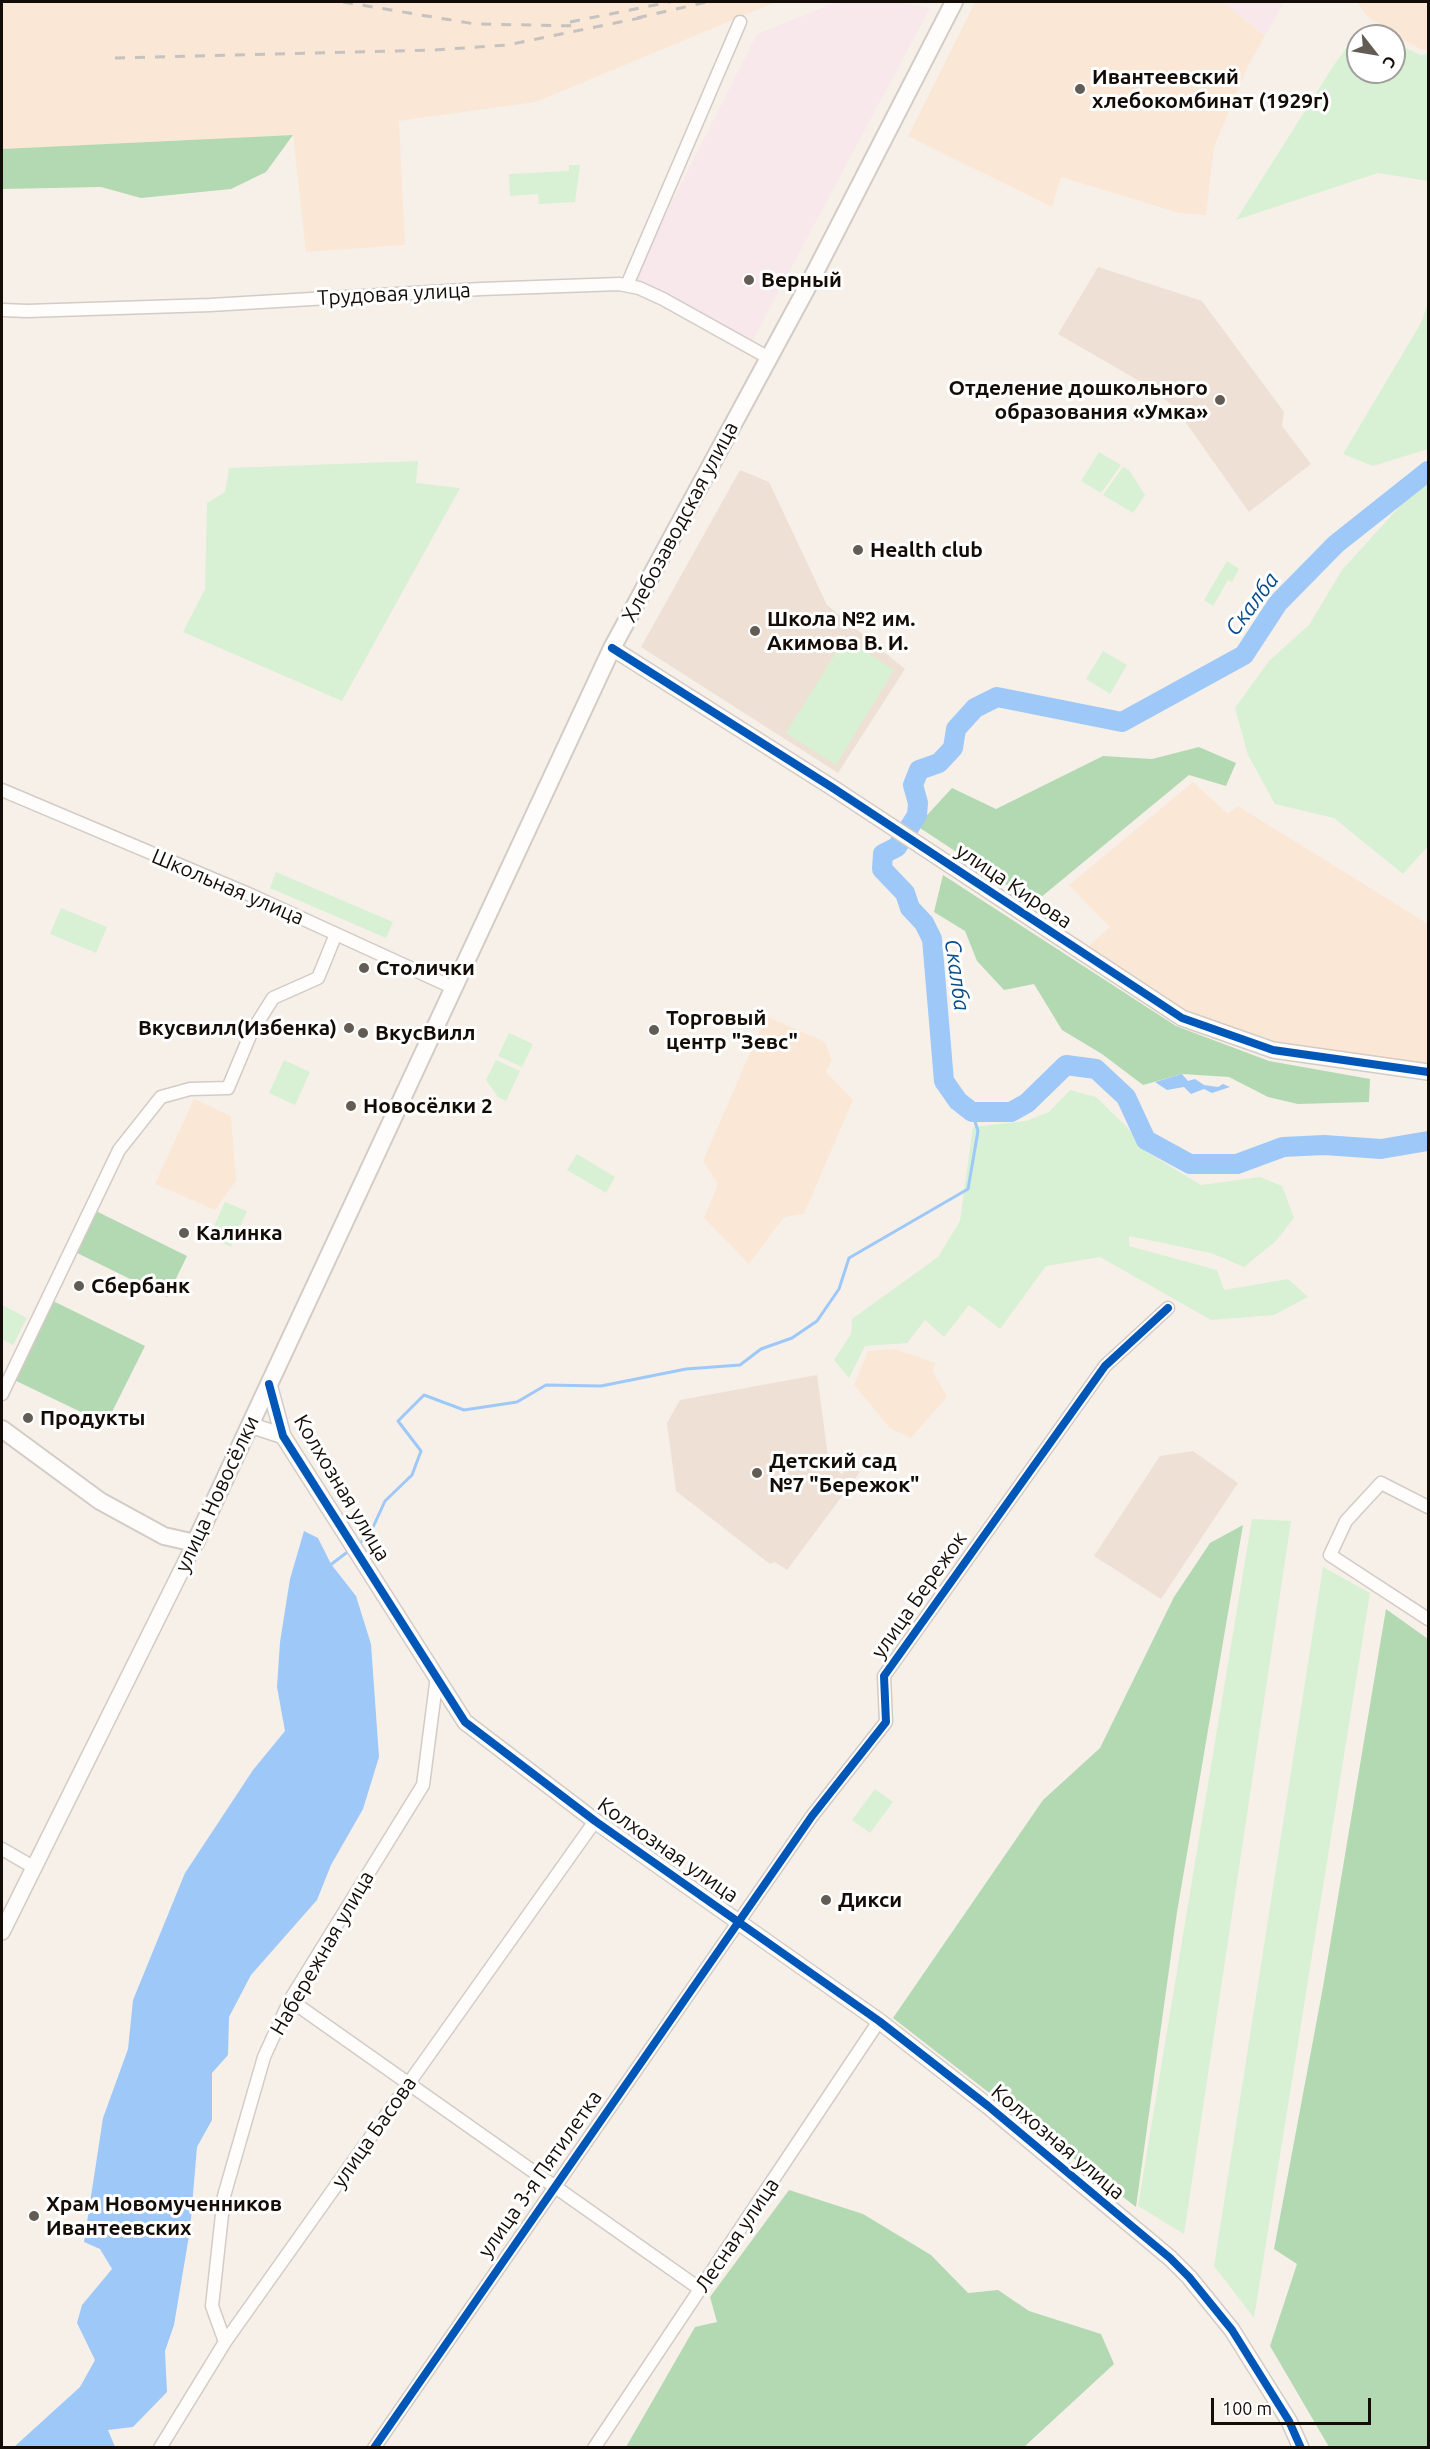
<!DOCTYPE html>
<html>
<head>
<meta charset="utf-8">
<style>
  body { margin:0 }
  #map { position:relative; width:1430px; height:2449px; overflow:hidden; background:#f7f0e9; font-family:Ubuntu,sans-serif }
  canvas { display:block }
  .frame { position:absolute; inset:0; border:3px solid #140c06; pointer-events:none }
  .north { position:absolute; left:1346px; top:24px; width:60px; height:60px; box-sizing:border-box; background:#fff; border:2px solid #a19e9b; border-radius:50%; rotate:121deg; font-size:16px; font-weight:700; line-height:24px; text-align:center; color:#140c06 }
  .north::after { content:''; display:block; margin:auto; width:21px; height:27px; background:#635c55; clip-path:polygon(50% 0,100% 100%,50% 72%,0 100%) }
  .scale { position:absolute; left:1211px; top:2398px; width:160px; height:27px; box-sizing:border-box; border:3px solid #140c06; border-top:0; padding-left:8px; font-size:18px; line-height:21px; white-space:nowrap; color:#140c06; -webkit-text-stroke:4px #fff; paint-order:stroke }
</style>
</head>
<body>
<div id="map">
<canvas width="1430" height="2449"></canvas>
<div class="frame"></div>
<div class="north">С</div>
<div class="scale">100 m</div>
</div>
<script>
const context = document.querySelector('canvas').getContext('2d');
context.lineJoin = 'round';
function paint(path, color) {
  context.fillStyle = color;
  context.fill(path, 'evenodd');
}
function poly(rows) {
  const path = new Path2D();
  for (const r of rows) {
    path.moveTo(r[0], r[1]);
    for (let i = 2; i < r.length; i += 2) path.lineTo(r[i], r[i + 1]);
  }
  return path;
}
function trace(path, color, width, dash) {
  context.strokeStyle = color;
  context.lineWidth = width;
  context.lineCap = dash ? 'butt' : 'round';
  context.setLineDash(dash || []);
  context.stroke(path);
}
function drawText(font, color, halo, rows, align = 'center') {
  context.font = font + ' Ubuntu,sans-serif';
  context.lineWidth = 6;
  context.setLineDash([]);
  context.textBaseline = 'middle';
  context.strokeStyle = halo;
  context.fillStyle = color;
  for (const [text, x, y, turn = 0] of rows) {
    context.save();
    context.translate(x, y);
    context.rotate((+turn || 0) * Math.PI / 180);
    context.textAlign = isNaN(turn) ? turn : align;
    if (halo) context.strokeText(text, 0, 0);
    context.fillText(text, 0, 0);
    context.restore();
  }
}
paint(poly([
  [838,2,897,2,930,8,750,345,632,281,757,34],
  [1223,2,1284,2,1265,36]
]), '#f8e7eb');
paint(poly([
  [2,2,776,2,536,102,399,121,405,245,306,252,293,135,2,149],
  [975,2,1223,2,1265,36,1248,66,1214,147,1206,215,1179,213,1061,177,1052,207,908,136],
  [1357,2,1428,2,1428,49,1422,50,1397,36,1367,16],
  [1193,782,1228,814,1238,806,1428,924,1428,1067,1277,1047,1185,1015,1082,952,1110,927,1069,885],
  [766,1016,825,1042,832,1061,826,1072,853,1100,804,1214,784,1217,749,1264,704,1218,718,1184,703,1161],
  [194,1099,231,1116,236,1181,215,1210,155,1184],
  [895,1349,935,1363,933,1372,947,1397,911,1438,890,1428,854,1385,868,1351]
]), '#fbe7d6');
paint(poly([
  [1098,267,1202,301,1284,412,1282,426,1311,464,1249,512,1177,410,1153,389,1058,334],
  [740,470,769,482,827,605,905,669,838,773,641,647],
  [817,1375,829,1464,842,1474,849,1466,860,1472,787,1570,775,1562,770,1564,676,1491,667,1423,680,1400],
  [1193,1451,1238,1483,1161,1599,1094,1556,1160,1456]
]), '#eee0d4');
paint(poly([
  [1361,28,1378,36,1358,36,1358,72,1394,72,1394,43,1421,55,1428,54,1428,181,1378,173,1236,220,1334,65],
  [569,165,580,165,575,202,539,204,538,194,510,196,509,174,569,171],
  [1428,303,1428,449,1373,466,1343,454,1421,323],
  [1099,452,1121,465,1101,493,1081,481],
  [418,461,416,483,460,488,342,701,183,632,205,589,207,503,225,492,229,468],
  [1123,467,1129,470,1145,495,1133,513,1103,495],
  [1428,475,1428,846,1403,874,1334,818,1275,804,1248,755,1235,708,1269,661,1309,625,1342,570],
  [1227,561,1239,569,1232,582,1228,580,1213,606,1204,600],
  [845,638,894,670,836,765,786,733],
  [1103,651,1127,665,1110,694,1086,679],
  [276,872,393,922,386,938,270,888],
  [61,908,107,927,96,953,50,934],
  [509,1033,533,1044,522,1067,498,1056],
  [284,1060,310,1072,295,1105,269,1093],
  [496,1060,520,1071,506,1101,498,1097,486,1080],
  [1070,1090,1096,1097,1127,1127,1145,1151,1201,1185,1260,1177,1282,1186,1294,1218,1276,1241,1244,1267,1211,1253,1129,1236,1129,1246,1217,1270,1224,1290,1288,1279,1308,1297,1274,1315,1211,1320,1100,1257,1046,1266,1000,1329,969,1305,944,1337,925,1320,907,1343,865,1346,849,1378,834,1360,851,1334,852,1319,938,1257,960,1221,973,1127,1026,1121,1049,1112],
  [577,1154,615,1177,606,1193,567,1170],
  [225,1202,247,1211,231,1247,209,1237],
  [2,1305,27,1318,13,1345,2,1339],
  [1252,1519,1291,1521,1184,2234,1138,2206],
  [1323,1567,1370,1593,1254,2318,1214,2266],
  [875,1789,893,1802,870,1833,852,1820]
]), '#d8f0d4');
paint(poly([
  [293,135,266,172,231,189,141,198,101,187,2,189,2,149],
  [1199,747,1236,763,1226,786,1189,775,1034,903,917,826,952,788,996,809,1103,756,1152,759],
  [943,875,1176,1026,1269,1061,1370,1079,1369,1102,1298,1104,1268,1097,1229,1077,1182,1074,1143,1085,1102,1054,1062,1030,1034,984,1004,990,977,961,965,931,934,912],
  [96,1211,187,1256,167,1297,75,1252],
  [51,1300,145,1346,106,1424,12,1379],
  [1243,1525,1177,1912,1136,2207,893,2018,1043,1800,1100,1748,1174,1597,1210,1543],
  [1386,1609,1428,1639,1428,2447,1329,2447,1270,2346,1297,2264,1274,2249,1323,1987],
  [789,2190,863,2214,931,2255,968,2293,998,2290,1029,2311,1101,2334,1114,2364,1024,2447,626,2447,695,2327,717,2322,710,2297]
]), '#b2d9b1');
paint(poly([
  [1182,1074,1188,1081,1195,1079,1204,1085,1218,1087,1223,1084,1230,1087,1212,1093,1204,1089,1191,1094,1184,1087,1167,1090,1155,1082],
  [304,1531,318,1538,331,1564,356,1596,371,1644,379,1757,363,1809,331,1865,317,1900,251,1975,229,2017,228,2055,212,2073,212,2120,197,2147,190,2230,174,2325,165,2351,167,2392,133,2427,108,2430,115,2447,14,2447,80,2387,95,2360,77,2323,82,2305,112,2269,100,2249,84,2242,103,2118,128,2049,133,2000,185,1873,253,1770,285,1731,277,1687,280,1642,290,1579]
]), '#9ec8f8');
trace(poly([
  [358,1544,369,1536,385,1501,412,1475,421,1451,398,1421,424,1395,464,1410,517,1402,546,1385,601,1386,686,1369,740,1365,761,1349,792,1338,817,1321,839,1289,849,1258,968,1189,978,1131,972,1112],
  [329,1566,350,1550]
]), '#9ec8f8', 3);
trace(poly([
  [1428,471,1336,544,1278,603,1244,655,1122,722,997,697,975,708,956,729,953,748,939,763,919,770,913,785,918,803,917,815,897,847,883,854,882,869,905,893,910,908,924,923,932,939,944,1081,958,1101,972,1112,1011,1112,1027,1103,1066,1065,1096,1069,1126,1097,1146,1140,1190,1164,1237,1164,1283,1147,1324,1145,1381,1149,1428,1141]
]), '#9ec8f8', 20);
const minor = poly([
  [627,285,740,22],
  [2,310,27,311,210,305,481,289,619,284,639,288,663,299,769,358],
  [2,790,253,896,454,988],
  [2,1394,119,1150,161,1097,190,1089,228,1088,251,1033,273,998,318,978,336,934],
  [1428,1507,1381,1483,1346,1521,1330,1555,1428,1619],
  [2,1849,35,1868],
  [290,2000,700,2289],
  [225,2342,212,2306,224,2196,264,2057,290,2000,423,1785,437,1676],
  [160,2448,225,2342,595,1821],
  [374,2448,812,1816,886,1722,884,1676,1105,1366,1168,1308],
  [594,2448,879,2021]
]);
const tertiary = poly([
  [612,648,833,788,1182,1018,1273,1050,1428,1072],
  [269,1384,283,1436,465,1722,595,1821,879,2021,988,2106,1170,2258,1189,2277,1232,2330,1289,2421,1301,2448],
  [250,1425,283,1436],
  [2,1932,195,1543]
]);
const secondary = poly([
  [2,1429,100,1501,164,1536,195,1543,612,648,810,282,954,2]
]);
trace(minor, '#d3cbc5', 15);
trace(tertiary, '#d3cbc5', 18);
trace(secondary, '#d3cbc5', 20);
trace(minor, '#fefdfc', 12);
trace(tertiary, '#fefdfc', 15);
trace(secondary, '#fefdfc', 16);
trace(poly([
  [343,2,475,24,581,26],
  [637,18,707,2],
  [570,22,670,2],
  [115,58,434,50,507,45,645,17]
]), '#c5c2c0', 3, [10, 10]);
trace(poly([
  [612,648,833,788,1182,1018,1273,1050,1428,1072],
  [269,1384,283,1436,465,1722,595,1821,879,2021,988,2106,1170,2258,1189,2277,1232,2330,1289,2421,1301,2448],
  [374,2448,812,1816,886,1722,884,1676,1105,1366,1168,1308]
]), '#0057b8', 8);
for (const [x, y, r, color] of [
  [1080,89,6,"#635c55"],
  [749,280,6,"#635c55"],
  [1220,400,6,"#635c55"],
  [858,550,6,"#635c55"],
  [755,631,6,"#635c55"],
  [364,968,6,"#635c55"],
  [349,1028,6,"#635c55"],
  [654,1030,6,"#635c55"],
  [363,1033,6,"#635c55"],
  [351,1106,6,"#635c55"],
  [184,1233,6,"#635c55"],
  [79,1286,6,"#635c55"],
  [28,1418,6,"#635c55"],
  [757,1473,6,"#635c55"],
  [826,1900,6,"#635c55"],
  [34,2216,6,"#635c55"]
]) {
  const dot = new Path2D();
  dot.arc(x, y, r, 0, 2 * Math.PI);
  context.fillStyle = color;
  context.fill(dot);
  trace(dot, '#fff', 2);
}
drawText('bold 21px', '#140c06', '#fff', [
  ["Ивантеевский",1092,77],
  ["хлебокомбинат (1929г)",1092,101],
  ["Верный",761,280],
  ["Отделение дошкольного",1208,388,"right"],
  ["образования «Умка»",1208,412,"right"],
  ["Health club",870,550],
  ["Школа №2 им.",767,619],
  ["Акимова В. И.",767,643],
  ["Столички",376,968],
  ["Торговый",666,1018],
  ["центр \"Зевс\"",666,1042],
  ["Вкусвилл(Избенка)",337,1028,"right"],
  ["ВкусВилл",375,1033],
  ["Новосёлки 2",363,1106],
  ["Калинка",196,1233],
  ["Сбербанк",91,1286],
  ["Продукты",40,1418],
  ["Детский сад",769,1461],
  ["№7 \"Бережок\"",769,1485],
  ["Дикси",838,1900],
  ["Храм Новомученников",46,2204],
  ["Ивантеевских",46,2228]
], 'left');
drawText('21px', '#140c06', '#fff', [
  ["Трудовая улица",394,294,-3],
  ["Хлебозаводская улица",680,522,-62],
  ["улица Кирова",1014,886,34],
  ["Школьная улица",228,887,23],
  ["Колхозная улица",342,1488,59],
  ["улица Новосёлки",217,1494,-65],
  ["улица Бережок",919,1595,-55],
  ["Колхозная улица",668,1850,35],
  ["Набережная улица",322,1953,-60],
  ["улица Басова",374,2132,-55],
  ["Колхозная улица",1058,2142,40],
  ["улица 3-я Пятилетка",540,2174,-55],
  ["Лесная улица",737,2235,-56]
]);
drawText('italic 22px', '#074c8b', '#fff', [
  ["Скалба",1252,604,-53],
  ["Скалба",957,975,82]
]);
</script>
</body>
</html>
